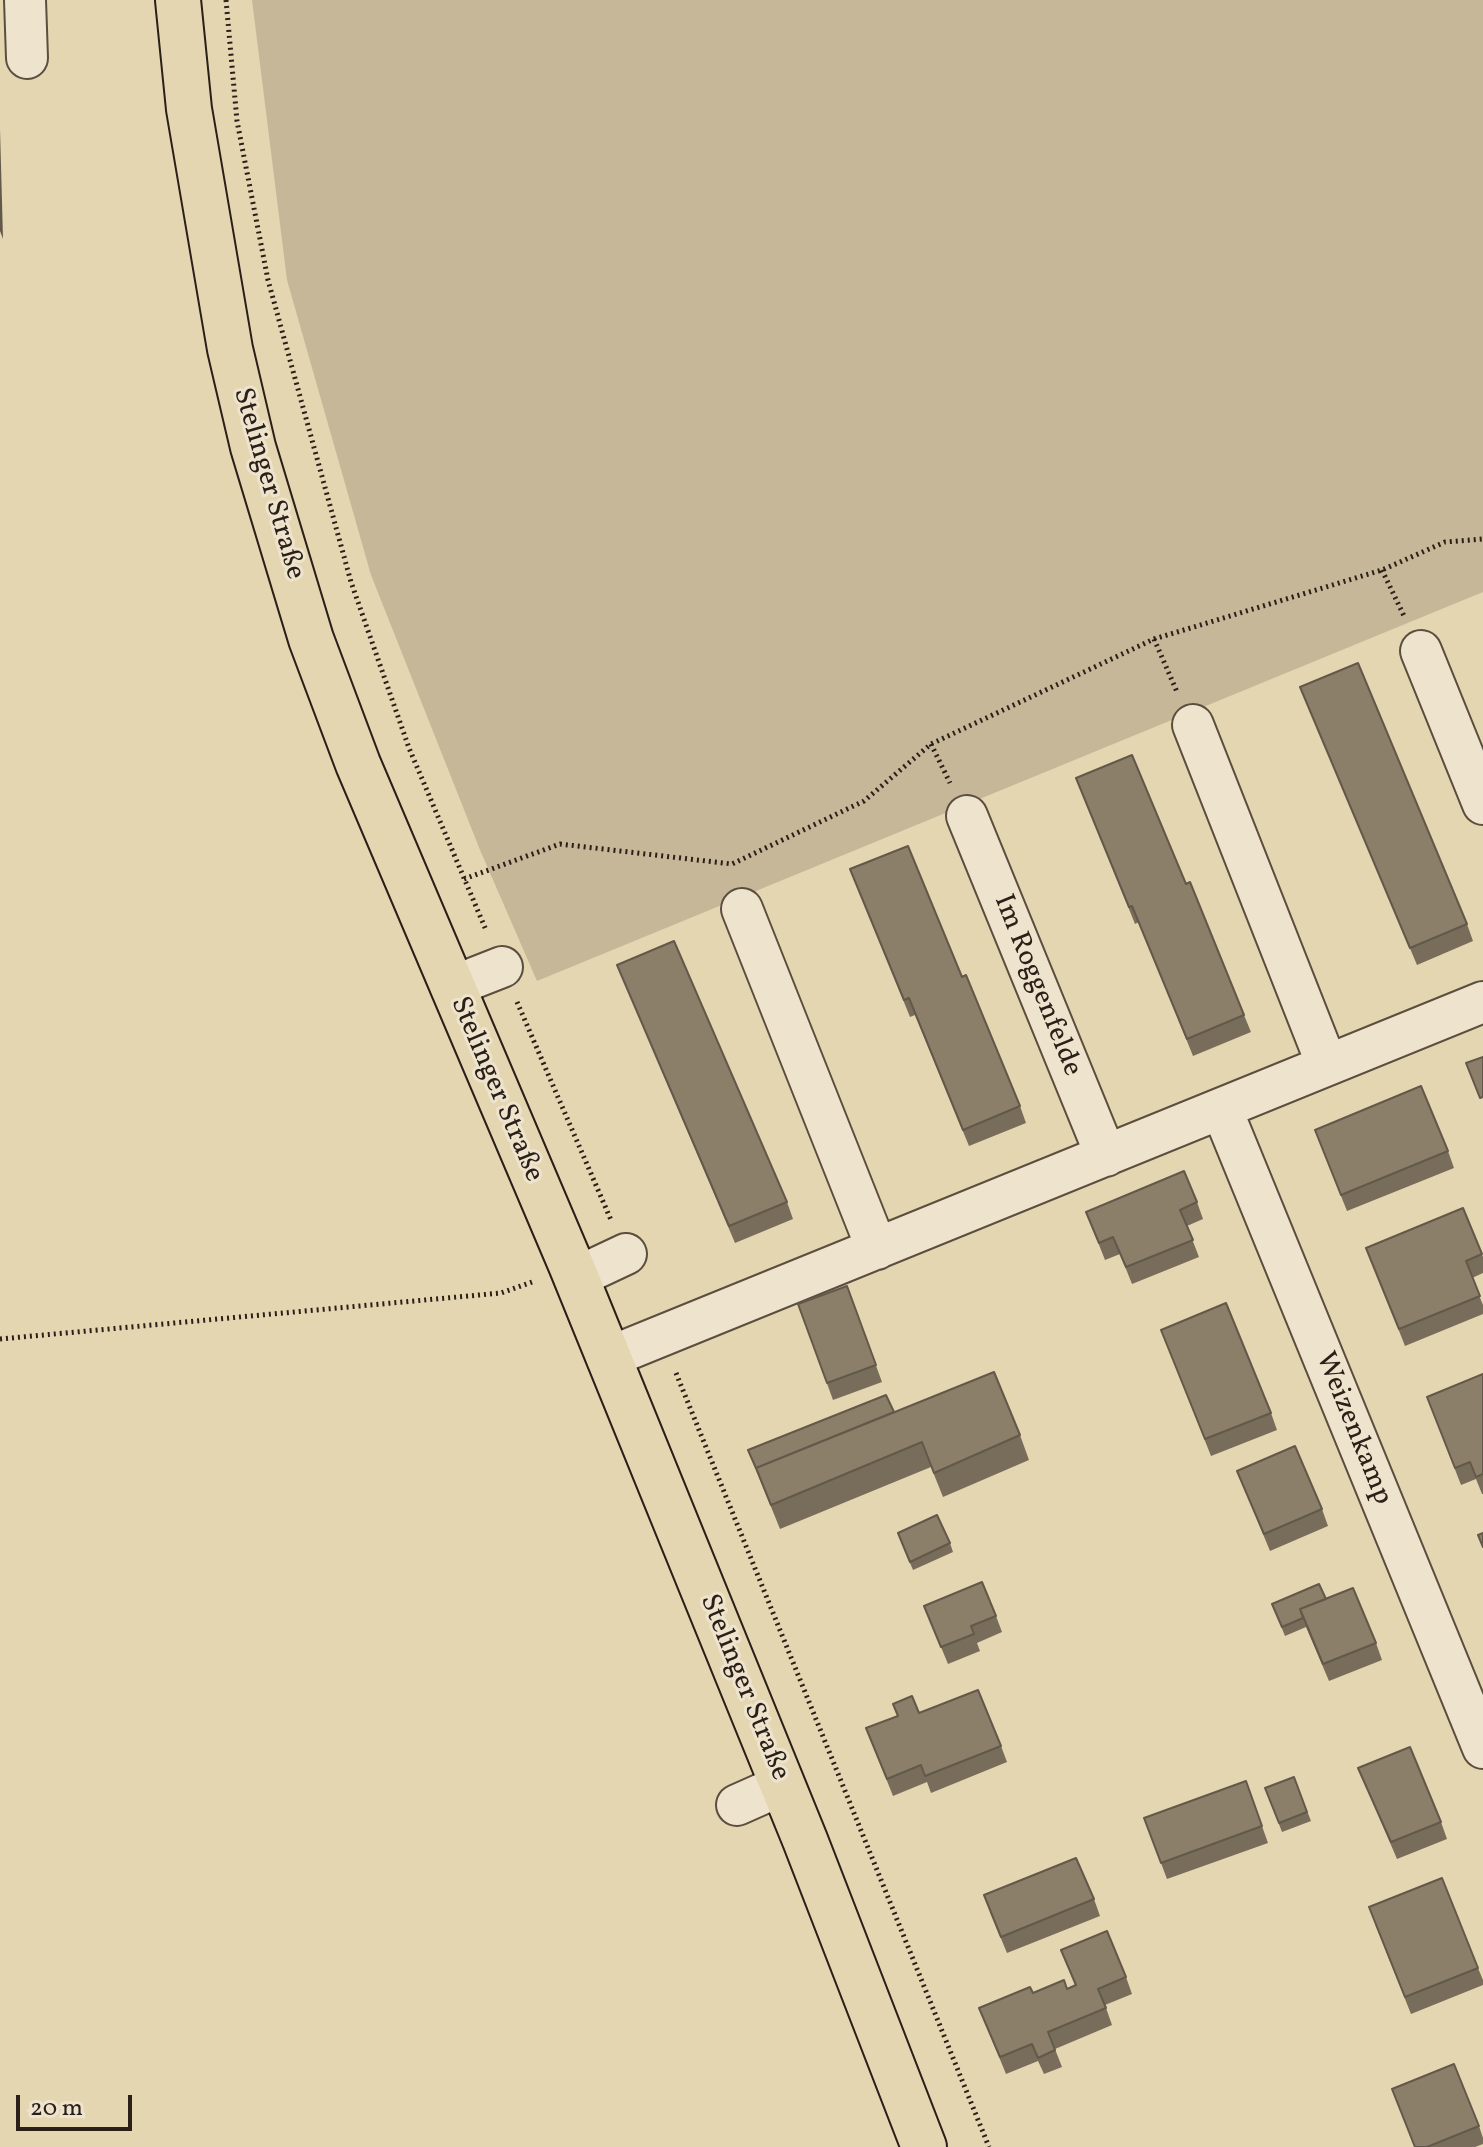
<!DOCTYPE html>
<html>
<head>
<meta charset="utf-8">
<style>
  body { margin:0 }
  #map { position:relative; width:1483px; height:2147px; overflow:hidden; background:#e5d6b2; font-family:Vollkorn,serif }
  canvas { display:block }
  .scale { position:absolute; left:16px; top:2095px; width:116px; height:36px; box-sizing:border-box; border:4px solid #2b2019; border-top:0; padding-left:10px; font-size:24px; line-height:28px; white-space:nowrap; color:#2b2019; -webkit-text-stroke:6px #eee4cd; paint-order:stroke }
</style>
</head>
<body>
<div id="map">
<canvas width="1483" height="2147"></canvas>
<div class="scale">20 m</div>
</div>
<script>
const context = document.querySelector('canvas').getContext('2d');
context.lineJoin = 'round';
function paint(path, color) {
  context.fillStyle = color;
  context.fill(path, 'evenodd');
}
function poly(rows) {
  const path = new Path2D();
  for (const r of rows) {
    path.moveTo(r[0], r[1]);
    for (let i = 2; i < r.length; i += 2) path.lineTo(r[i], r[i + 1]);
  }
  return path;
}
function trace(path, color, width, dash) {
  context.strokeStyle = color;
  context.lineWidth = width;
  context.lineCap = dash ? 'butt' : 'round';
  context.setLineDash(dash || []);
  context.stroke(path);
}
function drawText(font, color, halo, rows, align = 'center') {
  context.font = font + ' Vollkorn,serif';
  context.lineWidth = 6;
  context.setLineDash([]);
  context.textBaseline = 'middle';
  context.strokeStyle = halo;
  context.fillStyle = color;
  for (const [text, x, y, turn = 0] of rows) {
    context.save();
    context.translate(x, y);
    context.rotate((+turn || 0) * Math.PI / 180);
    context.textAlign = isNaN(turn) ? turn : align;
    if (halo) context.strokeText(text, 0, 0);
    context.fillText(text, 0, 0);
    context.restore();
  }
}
paint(poly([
  [252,0,1483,0,1483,592,537,981,480,850,371,575,287,280]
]), '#c5b798');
const minor = poly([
  [25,0,27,58],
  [1421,651,1483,804],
  [1193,725,1327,1065],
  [967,816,1106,1156],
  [742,909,877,1249],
  [451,987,502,967],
  [1222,1110,1483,1748],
  [575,1278,626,1254],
  [607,1358,1483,1002],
  [737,1805,782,1785]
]);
const major = poly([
  [178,0,189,109,230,349,253,447,311,639,358,764,571,1265,805,1840,924,2147]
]);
trace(minor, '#5a4e3f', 44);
trace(major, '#2b2019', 48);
trace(poly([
  [226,0,237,121,268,280,351,582,409,748,486,930],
  [1382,570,1405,618],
  [1154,639,1177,692],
  [931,744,950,783],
  [464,879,560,844,732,864,864,801,931,744,1154,639,1382,570,1445,542,1483,539],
  [517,1002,611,1220],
  [0,1339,501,1293,535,1281],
  [676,1373,989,2147]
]), '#2b2019', 5, [2, 4]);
trace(minor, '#eee4cd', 40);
trace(major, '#e5d6b2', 44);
paint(poly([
  [1300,687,1467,924,1473,941,1417,965],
  [1076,778,1186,884,1244,1015,1251,1032,1193,1056,1139,922,1135,924],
  [850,869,962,977,1020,1106,1026,1123,969,1146,915,1015,910,1017],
  [617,965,787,1202,793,1219,735,1243],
  [1321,1146,1448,1151,1454,1168,1347,1211],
  [1197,1202,1203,1219,1187,1226,1199,1257,1132,1284,1120,1254,1105,1260,1086,1212],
  [1463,1208,1483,1257,1483,1273,1472,1278,1483,1305,1483,1314,1405,1346,1373,1265],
  [847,1286,882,1382,833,1400,798,1304],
  [1161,1330,1271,1413,1277,1430,1211,1456],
  [1483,1374,1483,1494,1482,1494,1476,1479,1461,1485,1427,1397],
  [894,1412,1020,1435,1029,1460,943,1497,931,1467,780,1529,748,1450],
  [1237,1471,1322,1509,1328,1526,1270,1551],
  [901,1542,950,1543,953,1552,913,1570],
  [1326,1599,1376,1643,1382,1660,1329,1681,1306,1627,1285,1636,1272,1604],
  [924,1606,996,1616,1002,1632,977,1643,980,1651,948,1664],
  [919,1713,1001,1746,1007,1762,931,1793,927,1782,893,1796,866,1728],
  [1358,1768,1441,1822,1447,1839,1397,1859],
  [1294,1777,1311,1821,1282,1832,1265,1788],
  [1246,1781,1268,1843,1167,1879,1144,1818],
  [1094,1899,1100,1916,1007,1953,990,1912],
  [1375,1924,1478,1968,1483,1980,1483,1985,1411,2014],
  [1061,1950,1126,1977,1132,1994,1105,2005,1112,2025,1055,2049,1062,2067,1044,2074,1038,2061,1006,2074,979,2008,1033,1993,1067,1989,1075,1985],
  [1479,2126,1483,2138,1483,2144,1475,2147,1415,2147]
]), '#786d5a');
paint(poly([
  [0,129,3,239,0,231]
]), '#62594a');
const building = poly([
  [1358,663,1467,924,1410,948,1300,687,1358,663],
  [1132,755,1186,884,1190,882,1244,1015,1187,1039,1132,906,1129,907,1076,778,1132,755],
  [908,846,962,977,966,975,1020,1106,963,1130,909,998,904,1000,850,869,908,846],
  [674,941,787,1202,729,1226,617,965,674,941],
  [1483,1057,1483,1097,1480,1098,1466,1063,1483,1057],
  [1421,1086,1448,1151,1341,1195,1315,1130,1421,1086],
  [1184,1171,1197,1202,1180,1210,1193,1240,1126,1267,1113,1237,1099,1243,1086,1212,1184,1171],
  [1463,1208,1482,1254,1466,1261,1480,1296,1399,1329,1366,1248,1463,1208],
  [847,1286,876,1365,827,1383,798,1304,847,1286],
  [1226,1303,1271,1413,1205,1439,1161,1330,1226,1303],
  [994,1372,1020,1435,934,1473,922,1442,771,1505,756,1468,994,1372],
  [1483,1374,1483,1474,1476,1477,1470,1462,1455,1468,1427,1397,1483,1374],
  [886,1395,894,1412,756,1468,759,1475,748,1450,886,1395],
  [1295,1446,1322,1509,1264,1534,1237,1471,1295,1446],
  [937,1515,950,1543,910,1562,898,1533,937,1515],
  [1483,1533,1483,1547,1478,1535,1483,1533],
  [982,1582,996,1616,971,1626,974,1634,941,1647,924,1606,982,1582],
  [1319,1584,1326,1599,1300,1609,1303,1618,1282,1627,1272,1604,1319,1584],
  [1353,1588,1376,1643,1323,1664,1300,1609,1353,1588],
  [978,1690,1001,1746,925,1776,921,1765,887,1779,866,1728,898,1716,893,1704,912,1696,919,1713,978,1690],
  [1410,1747,1441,1822,1391,1842,1358,1768,1410,1747],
  [1294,1777,1307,1812,1279,1823,1265,1788,1294,1777],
  [1246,1781,1262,1826,1161,1863,1144,1818,1246,1781],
  [1076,1858,1094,1899,1001,1937,984,1895,1076,1858],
  [1442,1878,1478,1968,1405,1997,1369,1907,1442,1878],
  [1107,1931,1126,1977,1098,1989,1106,2008,1048,2032,1055,2050,1038,2058,1032,2044,1000,2057,979,2008,1030,1987,1033,1993,1064,1980,1067,1989,1076,1985,1061,1950,1107,1931],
  [1454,2064,1479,2126,1427,2147,1415,2147,1392,2089,1454,2064]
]);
paint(building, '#8c7f69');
trace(building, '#62594a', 2);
drawText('28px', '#2b2019', '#eee4cd', [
  ["Stelinger Straße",267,484,74],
  ["Im Roggenfelde",1036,986,68],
  ["Stelinger Straße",495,1090,67],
  ["Weizenkamp",1352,1429,68],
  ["Stelinger Straße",743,1688,68]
]);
</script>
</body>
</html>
